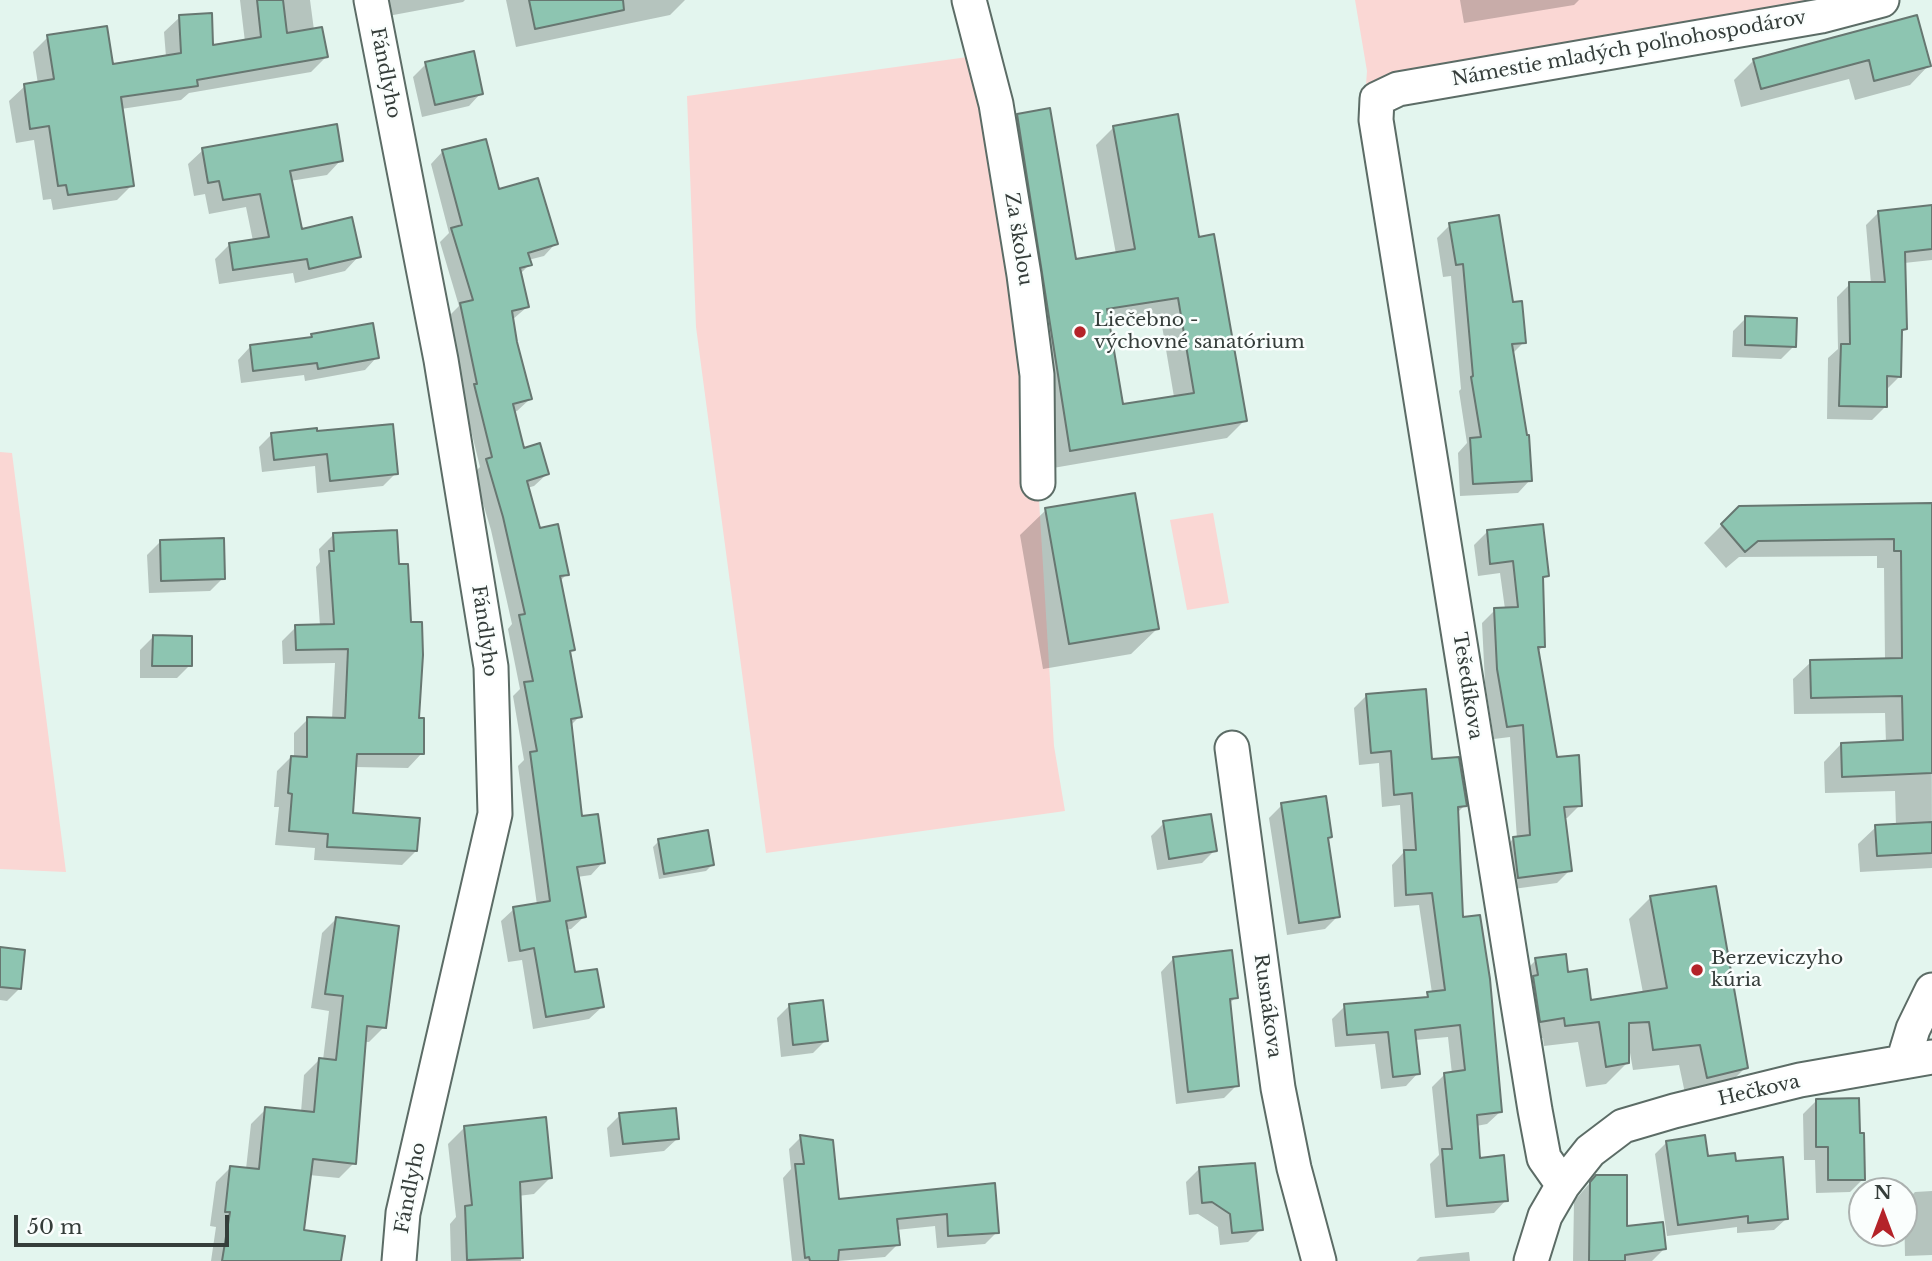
<!DOCTYPE html>
<html>
<head>
<meta charset="utf-8">
<style>
  body { margin:0 }
  #map { position:relative; width:1932px; height:1261px; overflow:hidden; background:#e3f5ee; font-family:"Libre Baskerville",serif }
  canvas { display:block }
  .north { position:absolute; left:1848px; top:1177px; width:70px; height:70px; box-sizing:border-box; background:#fafefd; border:2px solid #abb1af; border-radius:50%; rotate:0deg; font-size:19px; font-weight:700; line-height:28px; text-align:center; color:#353d3a }
  .north::after { content:''; display:block; margin:auto; width:24px; height:32px; background:#b42329; clip-path:polygon(50% 0,100% 100%,50% 72%,0 100%) }
  .scale { position:absolute; left:14px; top:1215px; width:215px; height:32px; box-sizing:border-box; border:4px solid #353d3a; border-top:0; padding-left:9px; font-size:21px; line-height:24px; white-space:nowrap; color:#353d3a; -webkit-text-stroke:5px #fafefd; paint-order:stroke }
</style>
</head>
<body>
<div id="map">
<canvas width="1932" height="1261"></canvas>
<div class="north">N</div>
<div class="scale">50 m</div>
</div>
<script>
const context = document.querySelector('canvas').getContext('2d');
context.lineJoin = 'round';
function paint(path, color) {
  context.fillStyle = color;
  context.fill(path, 'evenodd');
}
function poly(rows) {
  const path = new Path2D();
  for (const r of rows) {
    path.moveTo(r[0], r[1]);
    for (let i = 2; i < r.length; i += 2) path.lineTo(r[i], r[i + 1]);
  }
  return path;
}
function trace(path, color, width, dash) {
  context.strokeStyle = color;
  context.lineWidth = width;
  context.lineCap = dash ? 'butt' : 'round';
  context.setLineDash(dash || []);
  context.stroke(path);
}
function drawText(font, color, halo, rows, align = 'center') {
  context.font = font + ' "Libre Baskerville",serif';
  context.lineWidth = 5;
  context.setLineDash([]);
  context.textBaseline = 'middle';
  context.strokeStyle = halo;
  context.fillStyle = color;
  for (const [text, x, y, turn = 0] of rows) {
    context.save();
    context.translate(x, y);
    context.rotate((+turn || 0) * Math.PI / 180);
    context.textAlign = isNaN(turn) ? turn : align;
    if (halo) context.strokeText(text, 0, 0);
    context.fillText(text, 0, 0);
    context.restore();
  }
}
paint(poly([
  [1355,0,1817,0,1377,99,1366,85,1367,71],
  [982,55,1038,483,1054,746,1065,811,766,853,696,327,687,96],
  [0,452,12,453,66,872,0,869],
  [1213,513,1229,603,1187,610,1170,520]
]), '#fad7d4');
paint(poly([
  [240,0,310,0,314,30,326,57,311,72,189,93,181,100,121,109,132,185,117,200,53,210,51,199,43,200,34,140,16,143,9,101,25,86,38,84,33,52,48,37,112,66,166,57,164,32,180,17,212,47,245,42],
  [385,0,465,0,463,2,388,16],
  [506,0,685,0,670,15,516,47],
  [1460,0,1579,0,1574,5,1464,23],
  [1916,17,1929,65,1910,85,1855,100,1849,79,1741,107,1734,80,1754,60],
  [426,64,481,93,469,106,422,117,413,77],
  [1018,116,1075,261,1116,254,1096,145,1114,127,1198,239,1245,420,1227,438,1053,468,1000,133],
  [1160,314,1174,397,1121,406,1107,323],
  [203,150,341,160,327,175,290,181,301,231,359,256,345,271,295,283,293,273,219,284,215,259,230,244,253,241,246,207,209,214,205,194,194,196,188,164],
  [443,151,498,191,556,243,544,256,528,260,530,264,520,274,527,307,512,320,530,399,517,411,513,412,522,450,547,474,534,486,527,488,539,530,567,574,559,582,573,649,569,653,580,716,570,726,581,818,603,862,591,875,577,877,584,917,571,929,565,930,573,974,602,1007,589,1019,533,1029,522,960,508,962,501,921,514,909,537,905,518,766,524,760,513,696,520,689,508,629,512,624,491,530,474,473,480,467,463,398,465,396,448,317,459,306,440,242,449,233,431,164],
  [1932,207,1932,260,1904,263,1905,329,1901,333,1900,376,1887,389,1885,407,1872,420,1827,419,1828,358,1838,349,1837,297,1850,284,1871,284,1866,225,1879,212],
  [1450,225,1512,304,1524,342,1512,354,1530,480,1518,493,1460,496,1458,453,1467,443,1459,391,1461,389,1451,276,1443,277,1437,238],
  [1746,318,1794,346,1781,359,1732,357,1733,331],
  [312,335,377,357,365,370,305,381,304,375,241,383,238,360,250,347,309,339],
  [272,434,396,473,383,486,317,493,315,466,262,472,259,447],
  [1931,505,1932,868,1860,872,1858,844,1876,827,1896,826,1895,791,1825,793,1824,762,1841,744,1886,743,1885,713,1794,714,1793,679,1811,662,1885,660,1884,568,1877,568,1877,556,1739,557,1726,568,1704,543,1740,507],
  [1046,510,1157,629,1131,654,1043,669,1020,535],
  [1487,532,1547,575,1541,581,1544,646,1537,652,1555,759,1580,805,1567,818,1563,818,1570,870,1557,883,1506,890,1501,852,1513,839,1517,839,1510,737,1494,739,1485,683,1482,623,1495,610,1505,609,1500,573,1478,576,1474,545],
  [333,535,398,566,422,753,408,768,355,767,351,815,416,851,402,865,314,860,315,848,275,845,279,807,274,807,277,771,291,757,294,758,294,733,308,719,332,719,335,663,283,664,282,641,296,627,320,626,316,567,320,562,319,549],
  [160,542,223,578,210,591,149,593,147,555],
  [153,637,190,665,177,678,140,678,140,650],
  [1367,695,1430,761,1465,805,1456,814,1462,919,1500,1112,1487,1124,1476,1126,1479,1160,1506,1200,1494,1213,1435,1218,1430,1164,1439,1155,1432,1087,1445,1074,1452,1074,1448,1037,1415,1040,1418,1073,1406,1086,1381,1089,1375,1044,1335,1047,1332,1019,1345,1006,1423,999,1432,993,1419,905,1394,907,1392,865,1403,853,1400,805,1382,807,1379,763,1359,765,1354,708],
  [1282,805,1330,837,1326,841,1338,916,1325,929,1287,935,1269,818],
  [1164,823,1215,850,1202,863,1157,870,1151,836],
  [659,841,712,865,706,871,659,879,653,847],
  [1650,898,1746,1067,1725,1088,1686,1098,1679,1065,1633,1070,1629,1047,1627,1047,1627,1063,1606,1084,1586,1087,1578,1042,1544,1046,1543,1038,1520,1042,1515,981,1536,960,1567,974,1589,1002,1643,993,1629,919],
  [337,918,384,1027,369,1042,364,1042,354,1163,339,1178,309,1175,302,1232,340,1261,211,1261,216,1227,210,1226,216,1182,231,1167,246,1169,251,1124,266,1109,301,1112,304,1075,319,1060,323,1060,329,1011,311,1008,322,933],
  [0,949,20,988,7,1001,0,1000],
  [1173,959,1236,997,1228,1005,1237,1085,1224,1098,1176,1104,1161,972],
  [790,1005,826,1040,813,1053,781,1057,777,1018],
  [1816,1101,1858,1135,1863,1179,1850,1192,1816,1193,1815,1160,1804,1160,1803,1114],
  [620,1115,677,1139,664,1151,610,1157,607,1128],
  [465,1127,550,1178,534,1194,518,1196,521,1261,451,1261,450,1224,456,1217,448,1144],
  [801,1137,838,1201,994,1185,997,1232,985,1244,937,1248,935,1226,896,1230,898,1244,885,1257,838,1261,792,1261,783,1178,791,1169,789,1149],
  [1667,1142,1706,1158,1735,1163,1786,1219,1774,1230,1737,1233,1737,1227,1667,1236,1655,1154],
  [1199,1169,1261,1229,1248,1242,1220,1245,1218,1227,1198,1214,1189,1215,1186,1182],
  [1596,1176,1625,1228,1665,1248,1652,1261,1573,1261,1574,1201],
  [1932,1191,1932,1255,1905,1256,1904,1203,1915,1192],
  [1469,1252,1470,1261,1416,1261,1420,1257]
]), '#0003');
const building = poly([
  [257,0,283,0,287,33,322,27,328,57,197,80,198,86,121,97,134,186,68,195,66,185,58,186,49,126,30,129,24,84,54,79,47,35,107,26,113,64,181,53,179,15,212,13,213,45,261,37,257,0],
  [529,0,623,0,624,10,535,29,529,0],
  [1917,15,1931,66,1874,81,1869,60,1761,89,1753,59,1917,15],
  [474,51,483,94,435,105,425,62,474,51],
  [1050,108,1076,259,1135,249,1113,126,1178,114,1199,237,1214,234,1247,421,1070,451,1017,114,1050,108],
  [1178,298,1194,393,1123,404,1107,309,1178,298],
  [337,124,343,161,290,171,302,229,352,217,361,257,309,269,307,259,233,270,229,243,269,237,260,194,223,200,219,181,208,183,202,148,337,124],
  [486,139,499,189,538,178,558,244,528,253,532,265,520,268,529,307,512,311,517,342,532,399,513,404,524,448,540,443,549,474,527,481,540,528,558,524,569,575,560,576,575,650,570,651,582,717,571,719,582,816,598,814,605,863,577,867,586,917,566,921,575,972,597,969,604,1007,546,1017,534,948,520,951,513,907,550,901,530,752,537,751,524,682,533,681,519,615,525,614,503,517,486,459,492,457,474,384,477,384,460,303,473,300,451,228,462,225,442,150,486,139],
  [1932,205,1932,249,1905,252,1907,329,1902,330,1901,377,1887,376,1887,407,1839,406,1841,344,1850,344,1849,282,1885,282,1878,211,1932,205],
  [1499,215,1513,302,1522,301,1526,343,1512,344,1527,435,1529,435,1532,481,1473,484,1470,438,1481,437,1471,377,1473,376,1463,264,1456,265,1449,223,1499,215],
  [1745,316,1797,318,1796,347,1745,345,1745,316],
  [373,323,379,358,318,369,317,363,253,371,250,345,312,337,311,334,373,323],
  [393,424,398,474,330,481,327,454,274,460,271,433,317,428,317,431,393,424],
  [1135,493,1159,629,1069,644,1045,508,1135,493],
  [1932,503,1932,773,1842,777,1841,743,1903,740,1902,696,1811,698,1810,660,1902,658,1901,551,1894,551,1894,539,1758,541,1745,552,1721,524,1739,506,1932,503],
  [1543,524,1549,576,1543,577,1545,647,1538,647,1557,757,1579,755,1582,806,1564,807,1572,871,1518,878,1513,837,1530,835,1523,725,1507,727,1497,669,1494,608,1518,607,1513,561,1490,564,1487,530,1543,524],
  [397,530,399,564,408,564,411,622,422,622,423,655,419,718,424,718,424,754,357,754,353,813,420,818,417,851,327,847,328,834,289,831,292,794,288,793,291,756,307,757,307,717,345,718,348,649,296,650,295,625,334,624,329,551,334,551,333,533,397,530],
  [224,538,225,579,161,581,160,540,224,538],
  [153,635,192,636,192,666,152,666,153,635],
  [1426,689,1432,759,1459,757,1467,806,1458,807,1463,917,1480,915,1490,979,1502,1112,1477,1115,1480,1158,1504,1155,1508,1201,1447,1206,1442,1149,1452,1149,1444,1073,1465,1070,1460,1025,1415,1030,1420,1074,1393,1077,1388,1032,1347,1035,1344,1004,1428,997,1427,992,1445,990,1432,893,1406,895,1404,850,1416,850,1412,793,1394,795,1391,751,1371,753,1366,694,1426,689],
  [1326,796,1332,837,1328,838,1340,917,1299,923,1281,803,1326,796],
  [1211,814,1217,851,1169,859,1163,821,1211,814],
  [1932,822,1932,853,1877,856,1875,825,1932,822],
  [708,830,714,865,664,874,658,839,708,830],
  [1716,886,1748,1068,1707,1078,1700,1045,1653,1050,1649,1022,1629,1023,1629,1063,1606,1067,1599,1022,1565,1026,1564,1018,1540,1022,1533,976,1538,975,1535,958,1566,954,1568,972,1587,969,1591,1000,1667,988,1650,896,1716,886],
  [336,917,399,926,386,1028,367,1026,356,1164,313,1159,304,1230,345,1236,341,1261,222,1261,230,1212,225,1212,230,1166,259,1169,265,1107,314,1112,319,1058,336,1060,343,996,325,994,336,917],
  [0,947,25,950,21,989,0,987,0,947],
  [1232,950,1238,998,1230,999,1239,1086,1188,1092,1173,957,1232,950],
  [823,1000,828,1041,793,1045,789,1004,823,1000],
  [1859,1098,1860,1133,1864,1133,1865,1180,1828,1180,1828,1147,1816,1147,1816,1099,1859,1098],
  [676,1108,679,1139,623,1144,619,1113,676,1108],
  [546,1117,552,1178,520,1182,523,1258,467,1260,465,1206,472,1205,464,1126,546,1117],
  [800,1135,833,1140,839,1199,995,1183,999,1233,948,1236,947,1214,897,1219,900,1245,839,1250,838,1261,810,1261,809,1257,805,1258,795,1164,804,1164,800,1135],
  [1705,1135,1708,1156,1735,1153,1736,1161,1783,1157,1788,1219,1748,1223,1748,1216,1678,1225,1666,1141,1705,1135],
  [1255,1163,1263,1230,1232,1233,1230,1214,1212,1202,1202,1203,1199,1167,1255,1163],
  [1596,1175,1627,1175,1627,1226,1663,1222,1666,1249,1625,1255,1625,1261,1589,1261,1590,1182,1596,1175]
]);
paint(building, '#8dc5b1');
trace(building, '#677771', 2);
const street = poly([
  [371,0,441,360,491,667,495,814,403,1213,399,1261],
  [969,0,996,104,1024,275,1037,375,1038,483],
  [1232,748,1278,1088,1294,1168,1319,1261],
  [1903,1062,1913,1029,1932,990],
  [1563,1185,1590,1151,1623,1126,1674,1111,1800,1080,1932,1057],
  [1531,1261,1545,1216,1563,1185,1544,1158,1535,1110,1376,120,1377,99,1398,89,1821,16,1882,0]
]);
trace(street, '#5c6c66', 37);
trace(street, '#fff', 33);
for (const [x, y, r, color] of [
  [1080,332,7,"#b42329"],
  [1697,970,7,"#b42329"]
]) {
  const dot = new Path2D();
  dot.arc(x, y, r, 0, 2 * Math.PI);
  context.fillStyle = color;
  context.fill(dot);
  trace(dot, '#fafefd', 2.5);
}
drawText('19px', '#353d3a', '#fafefd', [
  ["Námestie mladých poľnohospodárov",1629,49,-10],
  ["Fándlyho",385,73,79],
  ["Za školou",1018,239,81],
  ["Fándlyho",484,631,82],
  ["Tešedíkova",1467,686,81],
  ["Rusnákova",1267,1006,82],
  ["Hečkova",1759,1091,-13],
  ["Fándlyho",411,1188,-79]
]);
drawText('19px', '#353d3a', '#fafefd', [
  ["Liečebno -",1094,321],
  ["výchovné sanatórium",1094,343],
  ["Berzeviczyho",1711,959],
  ["kúria",1711,981]
], 'left');
</script>
</body>
</html>
